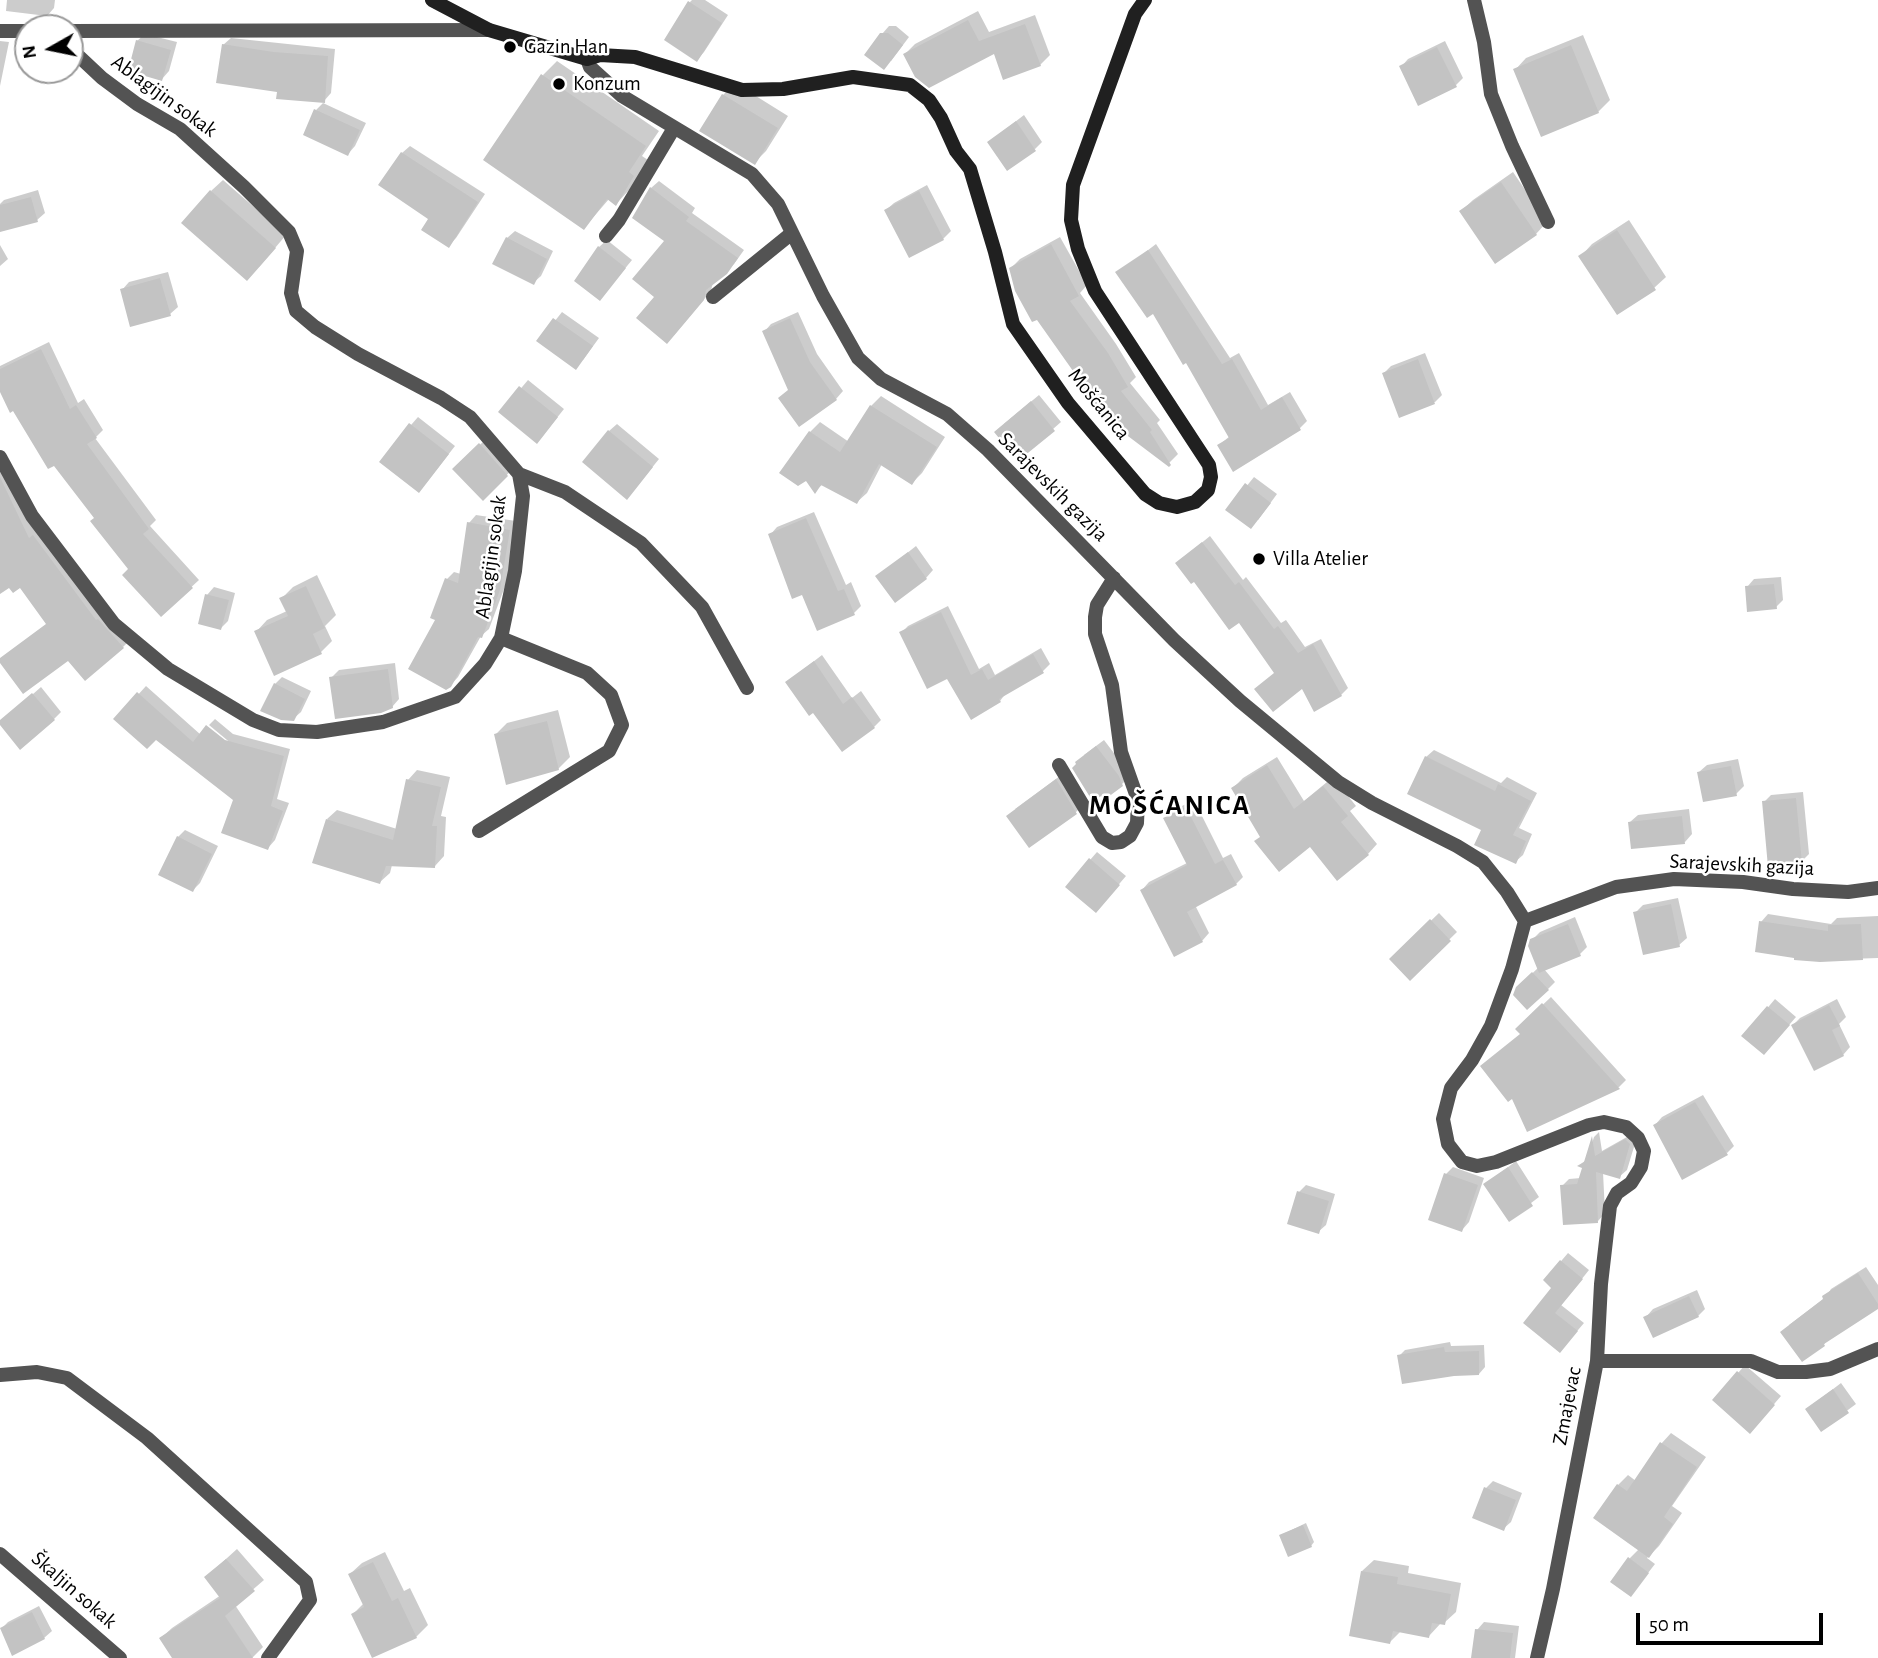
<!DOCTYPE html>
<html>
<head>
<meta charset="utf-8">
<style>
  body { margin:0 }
  #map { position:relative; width:1878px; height:1658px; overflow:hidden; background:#fff; font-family:"Alegreya Sans",sans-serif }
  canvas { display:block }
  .north { position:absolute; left:14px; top:14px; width:70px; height:70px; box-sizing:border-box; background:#fff; border:2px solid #999; border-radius:50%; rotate:261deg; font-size:19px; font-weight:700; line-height:28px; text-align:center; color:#000 }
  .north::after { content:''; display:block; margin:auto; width:24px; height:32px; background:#000; clip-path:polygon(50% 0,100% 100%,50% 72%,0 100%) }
  .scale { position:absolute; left:1636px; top:1613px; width:187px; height:32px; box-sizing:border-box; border:4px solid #000; border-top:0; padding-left:9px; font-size:21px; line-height:24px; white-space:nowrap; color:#000; -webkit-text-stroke:5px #fff; paint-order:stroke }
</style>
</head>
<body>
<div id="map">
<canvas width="1878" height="1658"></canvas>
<div class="north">N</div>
<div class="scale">50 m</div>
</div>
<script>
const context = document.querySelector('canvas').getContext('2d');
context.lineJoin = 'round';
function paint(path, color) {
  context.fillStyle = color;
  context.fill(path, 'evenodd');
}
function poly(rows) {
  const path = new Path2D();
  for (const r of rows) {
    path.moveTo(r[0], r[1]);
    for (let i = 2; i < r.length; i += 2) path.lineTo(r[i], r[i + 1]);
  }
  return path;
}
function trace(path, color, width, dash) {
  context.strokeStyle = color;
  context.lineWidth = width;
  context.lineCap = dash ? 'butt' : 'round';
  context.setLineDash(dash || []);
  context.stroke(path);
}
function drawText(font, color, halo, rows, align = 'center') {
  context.font = font + ' "Alegreya Sans",sans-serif';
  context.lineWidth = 5;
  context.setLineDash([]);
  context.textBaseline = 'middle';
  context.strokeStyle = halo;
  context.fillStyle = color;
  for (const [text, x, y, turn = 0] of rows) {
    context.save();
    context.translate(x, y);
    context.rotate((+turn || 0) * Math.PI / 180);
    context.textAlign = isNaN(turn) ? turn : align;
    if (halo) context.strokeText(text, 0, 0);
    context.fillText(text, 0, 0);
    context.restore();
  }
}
paint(poly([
  [7,0,55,0,54,8,47,16,6,11],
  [692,0,705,0,728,15,704,52,697,60,690,2],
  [978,11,989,32,1035,15,1050,55,1040,65,994,52,905,54,915,44],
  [889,26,896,26,909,37,891,61,882,34],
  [145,34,177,42,169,71,162,79,137,41],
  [1583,35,1610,100,1598,112,1515,70,1526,58],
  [231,38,335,49,331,93,324,101,279,90,223,45],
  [0,41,9,42,0,86],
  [1445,41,1463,78,1456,85,1401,67,1408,59],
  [557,61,659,131,642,156,648,160,630,189,616,204,609,199,584,228,543,75],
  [735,83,788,116,766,151,755,162,723,95],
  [323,103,366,123,355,146,348,154,316,110],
  [1024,115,1042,142,1035,149,989,142],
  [410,146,485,194,456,238,448,246,430,218,402,153],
  [1513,172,1547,222,1536,234,1461,211,1473,200],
  [223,180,286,235,259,267,211,191],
  [659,181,695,208,692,213,744,250,734,264,713,282,711,291,674,335,656,297,666,241,651,188],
  [927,185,951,231,943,239,886,210,894,203],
  [38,190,45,213,37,220,0,222,0,204,4,200],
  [1629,220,1666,277,1654,288,1581,256,1592,244],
  [515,231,553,251,541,276,533,283,507,238],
  [1060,237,1087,285,1080,293,1116,344,1136,377,1130,383,1160,420,1157,423,1178,454,1168,464,1075,371,1011,268,1020,259],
  [607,240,632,260,600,299,599,247],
  [1156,244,1230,358,1239,353,1268,405,1290,392,1307,421,1300,428,1233,470,1219,445,1230,436,1187,360,1153,312,1118,273],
  [0,245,8,259,0,266],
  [168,272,178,307,170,314,122,290,129,282],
  [562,312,599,338,583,360,539,341],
  [798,312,817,354,843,391,836,399,790,389,764,332,771,324],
  [49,342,78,403,84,399,103,430,95,438,156,520,150,526,199,580,161,615,96,518,0,388,0,366],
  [1425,353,1442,395,1435,402,1400,416,1384,373,1391,366],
  [528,380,564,409,544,434,501,412],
  [1039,395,1061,422,1053,429,1004,424],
  [881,396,945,437,922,473,912,483,882,464,867,493,857,502,823,484,815,491,806,479,810,432,820,422,849,442,871,406],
  [418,417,455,446,426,483,411,425],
  [617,424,659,459,634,490,609,431],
  [488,437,514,468,483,498,455,469],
  [0,464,130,640,123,647,48,623,20,585,10,585,0,592],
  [1254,477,1277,494,1258,520,1228,509],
  [814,512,846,585,851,582,861,606,854,613,803,593,770,535,777,527],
  [476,515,516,521,507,581,489,629,481,636,458,677,450,686,438,620,447,579,454,572,461,574,469,523],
  [1210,536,1243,580,1246,577,1281,623,1286,620,1305,647,1321,639,1348,688,1341,695,1302,687,1276,672,1239,621,1177,563],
  [916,546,933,570,926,578,878,576],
  [317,575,336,615,325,626,332,641,321,652,256,632,267,620,287,611,282,598,293,587],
  [1781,577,1783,600,1776,607,1747,587,1754,579],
  [214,587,235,593,228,621,221,628,207,595],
  [948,606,979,669,989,663,995,675,1041,648,1050,664,1043,671,1006,693,1000,701,948,677,901,633,908,626],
  [822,655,852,698,861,691,881,720,874,727,813,710,787,682],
  [395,663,399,699,392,707,331,678,339,670],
  [282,677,311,691,301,712,293,719,275,684],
  [146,686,201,735,231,747,233,745,209,725,215,719,233,734,290,749,277,799,289,803,275,840,268,848,235,799,156,738,116,719],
  [41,687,61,712,54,719,0,723],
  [558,710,570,757,558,769,496,734,507,723],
  [1104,740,1126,769,1129,777,1122,784,1084,755],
  [1434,750,1501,783,1507,777,1537,793,1519,828,1532,834,1523,855,1515,862,1483,829,1426,757],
  [1277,757,1304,801,1333,777,1356,806,1350,811,1377,844,1368,854,1262,836,1233,788,1243,778],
  [1738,759,1744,786,1736,794,1699,772,1707,765],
  [417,770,450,777,441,816,446,817,444,856,435,866,392,865,390,873,380,882,327,819,337,810,397,829,408,780],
  [1064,773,1083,805,1076,812,1015,809],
  [1803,792,1809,854,1801,862,1764,802,1771,795],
  [1194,800,1223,858,1231,854,1243,877,1236,884,1195,905,1209,933,1202,941,1142,890,1149,882,1187,863,1165,819,1172,811],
  [1689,809,1692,834,1685,842,1630,822,1638,815],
  [185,830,218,846,200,883,193,890,178,837],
  [1097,852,1126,876,1103,903,1090,860],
  [1678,898,1687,938,1679,945,1635,913,1643,905],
  [1439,913,1457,932,1410,978,1391,959],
  [1768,914,1831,924,1837,918,1878,916,1878,958,1820,960,1761,922],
  [1575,917,1587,947,1580,954,1544,969,1555,982,1548,989,1517,988,1539,967,1532,940,1540,932],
  [1551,997,1626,1080,1619,1087,1528,1130,1522,1034,1517,1029],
  [1775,999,1796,1017,1771,1046,1744,1036],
  [1837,999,1846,1017,1839,1024,1850,1047,1843,1055,1793,1025,1800,1018],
  [1703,1095,1734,1146,1727,1153,1655,1125,1662,1117],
  [1599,1132,1602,1151,1634,1133,1637,1137,1627,1170,1619,1177,1603,1172,1605,1213,1598,1221,1562,1186,1569,1179,1581,1178,1584,1167,1580,1165,1587,1159,1594,1137],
  [1516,1161,1539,1197,1510,1219,1486,1184],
  [1453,1167,1484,1178,1469,1222,1462,1230,1446,1174],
  [1306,1185,1335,1194,1326,1225,1318,1232,1299,1192],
  [1568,1253,1589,1270,1561,1305,1584,1323,1567,1343,1525,1323,1554,1287,1545,1280],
  [1866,1267,1878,1285,1878,1307,1831,1337,1824,1344,1789,1325,1825,1298,1831,1289],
  [1697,1290,1705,1309,1698,1316,1646,1317,1653,1309],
  [1450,1342,1451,1346,1484,1345,1485,1367,1479,1374,1399,1356,1405,1350],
  [1745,1365,1781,1396,1757,1424,1738,1373],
  [1841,1383,1856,1404,1821,1430,1807,1409],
  [1671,1433,1706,1457,1672,1506,1682,1513,1659,1546,1647,1558,1655,1564,1631,1595,1630,1558,1639,1549,1618,1485,1628,1475,1636,1481,1661,1444],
  [1493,1481,1522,1493,1511,1522,1503,1529,1486,1488],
  [1306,1523,1314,1542,1311,1546,1281,1535],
  [237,1549,264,1580,235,1605,263,1647,252,1658,174,1658,161,1638,172,1628,221,1595,206,1577],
  [385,1552,404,1591,410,1588,428,1625,416,1637,353,1614,364,1603,350,1574,362,1563],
  [1374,1560,1409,1566,1408,1573,1461,1583,1456,1612,1444,1623,1441,1623,1429,1636,1401,1631,1390,1642,1362,1571],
  [39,1606,52,1631,44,1638,1,1629,8,1622],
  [1484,1622,1519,1626,1515,1658,1473,1658,1477,1630]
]), '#0003');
paint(poly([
  [688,1,722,23,697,62,664,40],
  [968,20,979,41,1025,24,1041,66,1003,80,994,54,929,88,915,77,903,54],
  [880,33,888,33,903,45,884,70,864,55],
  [136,40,171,50,162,81,128,71],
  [222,44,274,52,328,56,325,103,276,99,277,92,216,83],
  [1571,45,1599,113,1541,137,1513,69],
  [1437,47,1457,87,1418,106,1399,66],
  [541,74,646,146,629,172,634,176,616,206,607,199,584,230,483,160],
  [722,94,778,128,755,165,699,131],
  [314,109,360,130,348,156,303,135],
  [1016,121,1036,151,1007,171,987,142],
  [401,152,478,202,449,248,421,230,428,219,378,185],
  [1501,182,1537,235,1495,264,1459,211],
  [650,187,689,217,686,221,738,258,727,274,706,290,704,300,667,344,636,318,654,297,632,279,664,241,632,218],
  [210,190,276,248,247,281,181,223],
  [919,191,944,240,909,258,884,210],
  [31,197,38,222,0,232,0,205],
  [1617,230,1656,290,1617,315,1578,256],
  [506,237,547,259,534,285,492,264],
  [1051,244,1079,296,1070,301,1108,353,1128,387,1121,391,1152,430,1150,432,1171,465,1169,467,1112,424,1098,405,1093,408,1072,373,1073,371,1037,320,1032,322,1015,291,1009,268],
  [598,246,626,268,600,301,574,281],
  [1148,250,1222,364,1232,359,1261,410,1282,397,1301,430,1233,472,1217,445,1229,438,1186,363,1183,365,1153,314,1147,318,1115,272],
  [160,278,171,316,130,327,120,289],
  [553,318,593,346,576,370,536,341],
  [790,318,810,362,837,400,799,427,778,398,788,390,762,331],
  [41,349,70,409,76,405,97,438,87,444,149,529,143,534,193,588,161,617,122,575,128,569,90,521,94,518,54,466,48,469,13,411,10,413,0,392,0,369],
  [1418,359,1435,404,1399,418,1382,373],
  [519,386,558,417,537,444,498,412],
  [1031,401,1055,431,1018,461,994,432],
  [870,405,937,447,912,485,879,464,857,504,821,485,815,494,806,481,798,486,779,473,809,431,840,452],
  [409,423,449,454,419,493,379,462],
  [608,430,653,467,627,500,582,462],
  [479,443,508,476,483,501,452,469],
  [0,477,29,538,33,535,96,620,98,619,124,648,85,681,68,661,23,694,0,663,0,658,46,624,20,588,13,593,9,588,0,594],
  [1245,483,1271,503,1251,529,1225,510],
  [806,518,838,591,844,589,855,615,817,631,802,595,792,599,768,534],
  [467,522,510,530,500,590,482,638,478,637,451,687,446,690,408,669,435,620,430,618,445,578,458,583],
  [1202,542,1235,585,1239,582,1274,629,1278,626,1298,653,1313,644,1342,696,1314,712,1302,689,1273,712,1254,689,1274,673,1239,623,1229,630,1194,582,1191,584,1175,563],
  [908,552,927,579,895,603,875,576],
  [1774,584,1777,609,1747,612,1745,586],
  [306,586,325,628,313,634,322,654,274,676,254,631,288,616,279,598],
  [205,594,229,600,221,630,198,624],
  [941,612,971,675,982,669,988,680,1033,654,1044,673,999,699,1001,702,971,720,947,679,927,689,899,632],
  [814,661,843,704,852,697,875,728,842,752,813,713,809,716,785,682],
  [388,669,393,708,381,713,335,719,329,677],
  [274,683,305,699,294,721,281,720,260,711],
  [137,692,193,742,206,725,225,740,284,756,271,806,283,811,268,850,221,833,233,800,156,740,147,749,113,719],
  [32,693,55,720,20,750,0,725,0,720],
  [547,721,559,770,506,785,494,734],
  [1096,746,1119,776,1123,786,1104,800,1101,796,1093,802,1072,768,1076,764,1075,762],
  [1425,756,1495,791,1498,784,1531,801,1513,835,1526,841,1516,864,1474,845,1481,830,1407,794],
  [1267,765,1294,809,1323,786,1348,816,1341,822,1369,855,1337,881,1310,847,1279,872,1254,841,1260,837,1231,788],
  [1731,766,1737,796,1703,802,1697,772],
  [406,779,441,787,432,826,437,826,435,868,386,866,380,884,312,863,326,819,393,840],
  [1056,779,1077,814,1029,848,1006,816],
  [1796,798,1802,863,1768,867,1762,801],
  [1186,807,1215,864,1223,860,1237,885,1187,912,1203,942,1174,957,1140,890,1187,865,1163,818],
  [1682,816,1685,844,1631,849,1628,822],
  [177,836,212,854,193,892,158,875],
  [1089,858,1120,885,1096,913,1065,887],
  [1671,904,1680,947,1643,955,1633,912],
  [1430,919,1451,941,1410,981,1389,959],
  [1759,921,1828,931,1828,925,1861,924,1863,960,1820,962,1794,960,1794,958,1755,952],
  [1568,924,1581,956,1539,973,1528,946,1530,939],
  [1532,972,1549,990,1527,1010,1513,995,1516,987],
  [1542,1003,1620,1089,1527,1132,1512,1099,1508,1102,1480,1066,1520,1034,1515,1029],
  [1829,1005,1840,1026,1832,1030,1844,1056,1814,1071,1791,1025],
  [1767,1006,1790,1025,1764,1055,1741,1036],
  [1695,1102,1728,1155,1682,1180,1653,1125],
  [1592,1136,1595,1156,1625,1139,1630,1144,1620,1179,1596,1172,1598,1223,1563,1225,1560,1185,1577,1184,1582,1168,1577,1166,1584,1162],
  [1508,1167,1533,1206,1509,1222,1483,1184],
  [1444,1173,1478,1185,1462,1232,1428,1220],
  [1297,1191,1329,1201,1319,1234,1287,1224],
  [1560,1260,1583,1279,1555,1313,1578,1331,1560,1353,1523,1323,1551,1288,1543,1280],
  [1858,1273,1878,1304,1878,1309,1824,1344,1825,1346,1802,1362,1780,1332,1823,1299,1822,1296],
  [1689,1296,1699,1317,1653,1338,1643,1317],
  [1444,1347,1445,1352,1479,1351,1479,1375,1454,1376,1402,1384,1397,1355],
  [1737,1371,1775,1405,1750,1434,1712,1400],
  [1833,1389,1849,1413,1821,1432,1805,1409],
  [1660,1442,1697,1467,1664,1517,1673,1524,1649,1558,1593,1518,1617,1484,1627,1491],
  [1484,1487,1516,1500,1504,1531,1472,1518],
  [1303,1525,1312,1547,1288,1557,1279,1535],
  [1628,1557,1649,1573,1631,1597,1610,1582],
  [226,1559,255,1591,225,1616,253,1658,172,1658,159,1638,220,1598,204,1577],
  [373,1562,392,1601,398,1598,417,1638,372,1658,351,1614,364,1607,348,1574],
  [1361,1571,1398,1577,1397,1584,1451,1594,1445,1625,1432,1623,1429,1638,1393,1631,1390,1644,1349,1636],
  [32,1612,45,1639,12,1656,0,1628],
  [1475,1629,1513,1633,1510,1658,1471,1658]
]), '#c3c3c3');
trace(poly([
  [1474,0,1484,42,1491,94,1512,146,1548,222],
  [0,31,28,31],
  [70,31,489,30],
  [587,59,590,67,622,96,752,174,778,204,823,296,858,358,881,379,947,414,988,450,1174,640,1240,701,1338,782,1372,803,1457,846,1483,862,1507,892,1525,921,1616,887,1674,879,1743,882,1793,889,1848,892,1878,888],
  [606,236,619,220,674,128],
  [713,297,792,233],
  [0,457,32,516,114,624,168,669,253,720,279,730,317,732,383,722,455,697,485,664,501,638,515,571,523,496,519,474,470,417,441,398,358,354,315,327,296,311,291,293,297,251,289,232,244,187,180,129,137,104,102,78,70,48],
  [519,474,565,492,641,543,702,607,747,688],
  [1059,765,1102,837,1112,843,1121,842,1130,836,1137,823,1138,800,1121,752,1112,685,1095,634,1095,617,1097,605,1114,578],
  [479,831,609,751,622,725,611,695,587,673,501,638],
  [1525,921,1512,969,1491,1026,1472,1060,1451,1088,1443,1119,1448,1144,1462,1162,1477,1166,1496,1162,1589,1125,1604,1122,1626,1127,1638,1138,1644,1151,1641,1167,1631,1183,1617,1193,1610,1206,1601,1284,1597,1361,1553,1589,1537,1658],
  [1597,1361,1751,1361,1778,1372,1806,1372,1830,1369,1878,1349],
  [0,1375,37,1372,67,1378,147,1438,306,1582,310,1600,268,1658],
  [0,1554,120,1658]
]), '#535353', 14);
trace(poly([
  [432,0,489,30,587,59,600,55,635,57,742,90,783,89,853,77,910,85,929,100,941,118,956,151,970,169,995,252,1013,324,1068,403,1145,494,1159,503,1177,507,1195,502,1208,490,1211,477,1209,465,1095,291,1078,249,1071,220,1073,185,1135,14,1145,0]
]), '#202020', 14);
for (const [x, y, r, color] of [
  [510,47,7,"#000"],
  [559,84,7,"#000"],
  [1259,559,7,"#000"]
]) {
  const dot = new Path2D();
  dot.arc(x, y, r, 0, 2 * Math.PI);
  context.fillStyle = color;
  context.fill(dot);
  trace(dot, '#fff', 2.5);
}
drawText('21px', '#000', '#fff', [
  ["Gazin Han",524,47],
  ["Konzum",573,84],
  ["Villa Atelier",1273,559]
], 'left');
drawText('21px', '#000', '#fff', [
  ["Ablagijin sokak",164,96,36],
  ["Mošćanica",1099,404,51],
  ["Sarajevskih gazija",1053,487,45],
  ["Ablagijin sokak",491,557,-82],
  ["Sarajevskih gazija",1742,865,3],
  ["Zmajevac",1567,1406,-79],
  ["Škaljin sokak",74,1590,41]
]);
context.letterSpacing = '2px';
drawText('bold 28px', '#000', '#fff', [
  ["MOŠĆANICA",1170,806]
]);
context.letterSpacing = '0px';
</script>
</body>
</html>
